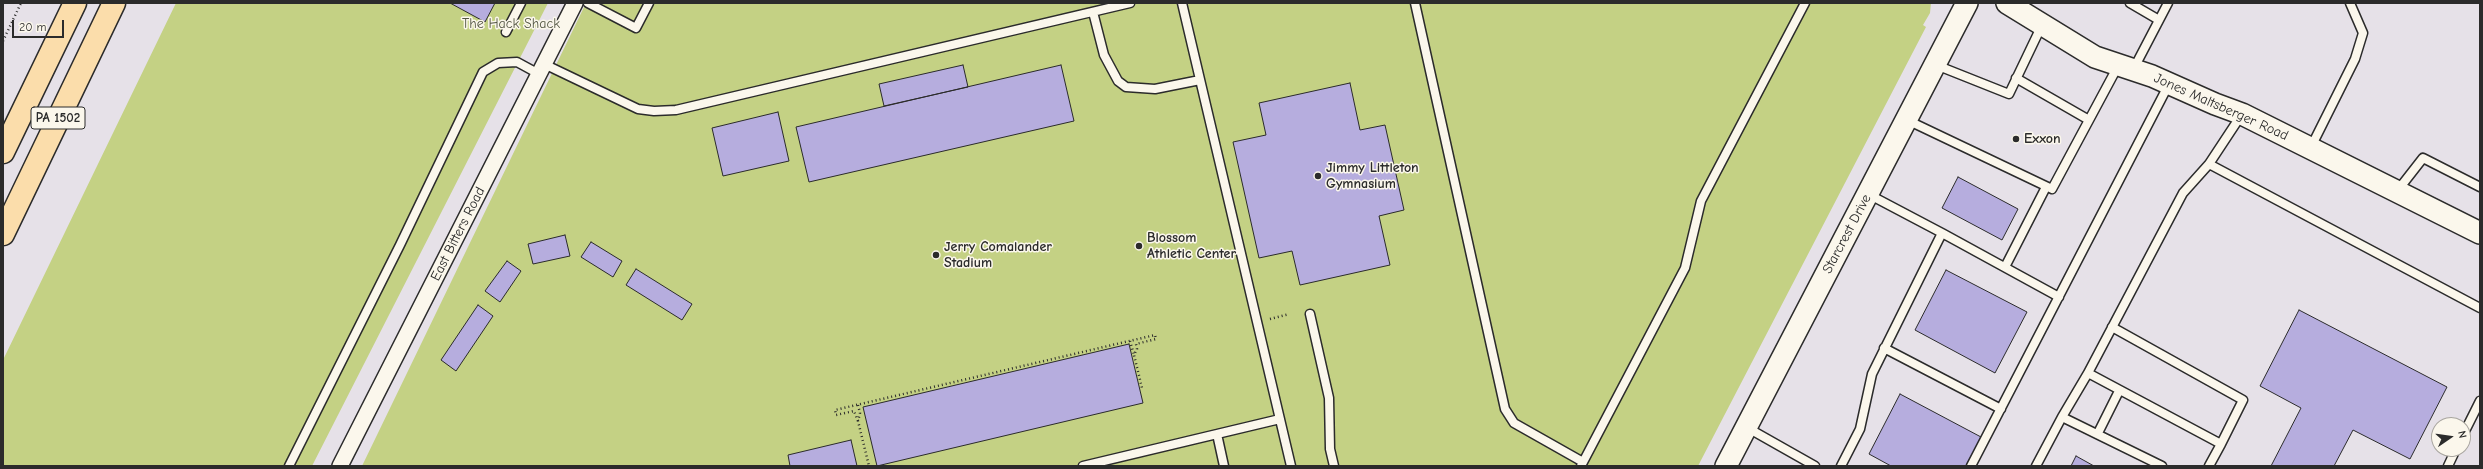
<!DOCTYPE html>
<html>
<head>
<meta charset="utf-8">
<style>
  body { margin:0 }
  #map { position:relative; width:2483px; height:469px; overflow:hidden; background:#e6e1e8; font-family:"Comic Neue",sans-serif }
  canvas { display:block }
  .frame { position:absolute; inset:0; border:4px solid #2b2b2b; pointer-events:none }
  .north { position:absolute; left:2431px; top:417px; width:40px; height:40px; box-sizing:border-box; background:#fbf7ec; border:1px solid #a8a59f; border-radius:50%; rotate:77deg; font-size:11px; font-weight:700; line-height:16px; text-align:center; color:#2b2b2b }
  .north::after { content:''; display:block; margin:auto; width:14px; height:18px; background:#2b2b2b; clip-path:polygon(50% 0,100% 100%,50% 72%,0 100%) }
  .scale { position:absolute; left:12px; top:20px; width:52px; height:18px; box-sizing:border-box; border:2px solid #2b2b2b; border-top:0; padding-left:5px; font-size:12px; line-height:14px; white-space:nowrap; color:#2b2b2b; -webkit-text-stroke:3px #fbf7ec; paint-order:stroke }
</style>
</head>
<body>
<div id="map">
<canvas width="2483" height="469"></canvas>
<div class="frame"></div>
<div class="north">N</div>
<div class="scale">20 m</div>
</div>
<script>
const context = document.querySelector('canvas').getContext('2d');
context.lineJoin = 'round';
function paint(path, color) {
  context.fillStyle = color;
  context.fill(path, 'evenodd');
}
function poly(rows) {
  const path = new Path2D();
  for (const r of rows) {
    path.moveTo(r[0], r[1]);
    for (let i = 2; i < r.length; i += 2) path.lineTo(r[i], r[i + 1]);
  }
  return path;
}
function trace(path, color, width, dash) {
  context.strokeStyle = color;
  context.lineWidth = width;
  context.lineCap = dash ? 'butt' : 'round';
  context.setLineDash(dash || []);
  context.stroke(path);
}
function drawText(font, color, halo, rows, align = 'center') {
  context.font = font + ' "Comic Neue",sans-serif';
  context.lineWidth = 3;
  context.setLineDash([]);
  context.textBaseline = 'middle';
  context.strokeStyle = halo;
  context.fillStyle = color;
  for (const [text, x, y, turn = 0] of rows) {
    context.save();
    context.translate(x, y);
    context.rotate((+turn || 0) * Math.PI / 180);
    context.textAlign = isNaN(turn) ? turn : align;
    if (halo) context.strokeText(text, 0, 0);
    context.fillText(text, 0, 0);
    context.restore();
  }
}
paint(poly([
  [176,3,548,3,312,466,3,466,3,360],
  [586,3,1931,3,1930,13,1923,25,1926,27,1698,466,362,466]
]), '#c4d184');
const building = poly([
  [450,3,495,3,485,22,450,3],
  [963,65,968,87,884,106,879,84,963,65],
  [1061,65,1074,121,809,182,796,127,1061,65],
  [1350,83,1360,130,1385,125,1404,210,1379,216,1390,265,1300,285,1292,251,1259,258,1233,142,1266,135,1259,103,1350,83],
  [778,112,789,161,723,176,712,128,778,112],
  [1958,177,2018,209,2002,240,1942,208,1958,177],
  [565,235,570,256,533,264,528,244,565,235],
  [591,242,622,261,613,277,581,257,591,242],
  [507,261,521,271,500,302,485,291,507,261],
  [636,269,692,304,682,320,626,285,636,269],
  [1946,270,2027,312,1995,373,1915,330,1946,270],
  [478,305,493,316,456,371,441,360,478,305],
  [2299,310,2447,387,2410,459,2353,430,2334,466,2271,466,2301,408,2260,386,2299,310],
  [1129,344,1143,403,877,466,863,407,1129,344],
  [1900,394,1981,437,1966,466,1891,466,1869,454,1900,394],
  [851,440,857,466,790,466,788,455,851,440],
  [2076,456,2094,466,2071,466,2076,456]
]);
paint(building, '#b6adde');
trace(building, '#2b2b2b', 1);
const service = poly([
  [588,3,636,28,649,3],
  [1182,3,1291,466],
  [1415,3,1505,409,1514,423,1583,462],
  [2130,3,2159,20],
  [1093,12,1104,55,1118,81,1126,87,1155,89,1200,80],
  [506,32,521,3],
  [544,64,638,109,654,111,676,110,1130,3],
  [1936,65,2009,94,2042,25],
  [2133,70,2168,3],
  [2016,78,2089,120],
  [1907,120,2052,189,2118,66],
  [2311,147,2355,59,2363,33,2350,3],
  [2209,164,2480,308],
  [2398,190,2423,158,2480,187],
  [1942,233,2059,297],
  [2005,267,2046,187],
  [1310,314,1329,398,1330,449,1334,466],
  [2112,327,2243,400,2221,444],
  [1884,348,2001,409],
  [2062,417,2088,373],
  [1746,427,1815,466],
  [2098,433,2119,391],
  [1217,434,1224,466],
  [2463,435,2480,401],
  [289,466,400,245,483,72,498,63,517,62,539,74],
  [1083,466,1280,419],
  [1581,466,1685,268,1701,201,1805,3],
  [1841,466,1860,429,1872,374,1942,233,1868,194],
  [1971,466,2169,84],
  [2036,466,2062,417,2162,466],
  [2209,466,2221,444,2088,373,2183,193,2209,164,2242,114],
  [2448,466,2456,449]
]);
const minor = poly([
  [340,466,575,3]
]);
const secondary = poly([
  [2007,3,2095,57,2152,76,2215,104,2242,114,2480,233],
  [1726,466,1967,3]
]);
const motorway = poly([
  [3,152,75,3],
  [3,234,114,3]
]);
trace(service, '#2b2b2b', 11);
trace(minor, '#2b2b2b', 18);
trace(secondary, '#2b2b2b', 24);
trace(motorway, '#2b2b2b', 25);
trace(poly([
  [3,41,21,3],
  [1270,319,1289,314],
  [1130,341,1134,355],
  [858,405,860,413,858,421,869,466],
  [858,421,854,411,836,415,835,410,1155,335,1156,339,1136,344,1137,349,1134,355,1142,388]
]), '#2b2b2b', 2.5, [1, 3]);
trace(service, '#fbf7ec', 8);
trace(minor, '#fbf7ec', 15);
trace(secondary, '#fbf7ec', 21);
trace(motorway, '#fbddab', 22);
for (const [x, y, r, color] of [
  [2016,139,4,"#2b2b2b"],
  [1318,176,4,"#2b2b2b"],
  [1139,246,4,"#2b2b2b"],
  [936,255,4,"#2b2b2b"]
]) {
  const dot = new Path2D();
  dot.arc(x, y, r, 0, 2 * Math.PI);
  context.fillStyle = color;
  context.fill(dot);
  trace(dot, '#fbf7ec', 1.5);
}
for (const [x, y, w] of [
  [58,118,54]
]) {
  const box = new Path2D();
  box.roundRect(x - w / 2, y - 11, w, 22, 3);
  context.fillStyle = '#fbf7ec';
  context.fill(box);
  trace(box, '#2b2b2b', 1);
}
drawText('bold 13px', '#2b2b2b', null, [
  ["PA 1502",58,118]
]);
drawText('14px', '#515441', '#fbf7ec', [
  ["The Hack Shack",511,24]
]);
drawText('14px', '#2b2b2b', '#fbf7ec', [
  ["Jones Maltsberger Road",2221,107,24],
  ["East Bitters Road",458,234,-63],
  ["Starcrest Drive",1847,234,-62]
]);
drawText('bold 14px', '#2b2b2b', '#fbf7ec', [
  ["Exxon",2024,139],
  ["Jimmy Littleton",1326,168],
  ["Gymnasium",1326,184],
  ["Blossom",1147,238],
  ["Athletic Center",1147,254],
  ["Jerry Comalander",944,247],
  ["Stadium",944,263]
], 'left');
</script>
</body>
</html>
